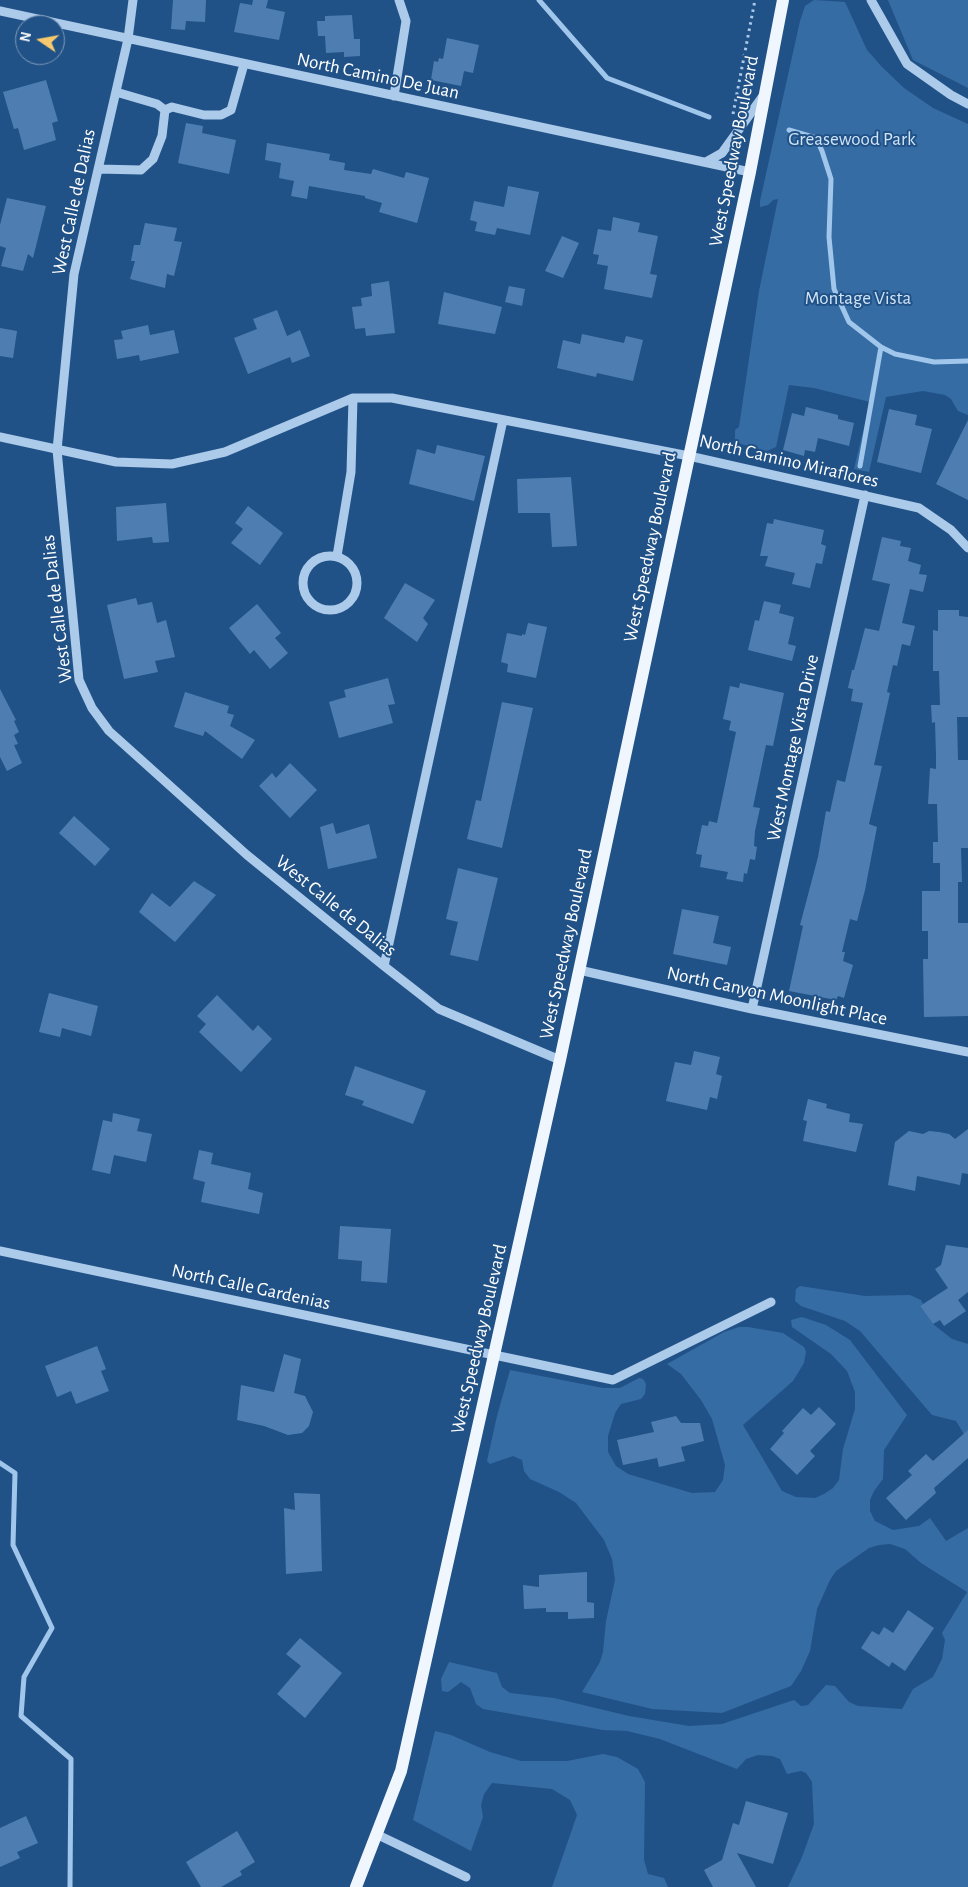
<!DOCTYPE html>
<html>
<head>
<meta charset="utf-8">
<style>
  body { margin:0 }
  #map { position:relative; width:968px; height:1887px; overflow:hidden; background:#215287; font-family:"Alegreya Sans",sans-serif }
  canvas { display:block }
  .north { position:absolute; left:15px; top:15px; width:50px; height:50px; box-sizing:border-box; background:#215287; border:1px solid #7a97b7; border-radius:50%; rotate:282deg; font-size:14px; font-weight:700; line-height:20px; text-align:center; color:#fff }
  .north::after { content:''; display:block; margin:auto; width:18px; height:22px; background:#f6c96e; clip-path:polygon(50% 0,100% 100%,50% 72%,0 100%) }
</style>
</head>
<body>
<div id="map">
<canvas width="968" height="1887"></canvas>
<div class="north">N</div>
</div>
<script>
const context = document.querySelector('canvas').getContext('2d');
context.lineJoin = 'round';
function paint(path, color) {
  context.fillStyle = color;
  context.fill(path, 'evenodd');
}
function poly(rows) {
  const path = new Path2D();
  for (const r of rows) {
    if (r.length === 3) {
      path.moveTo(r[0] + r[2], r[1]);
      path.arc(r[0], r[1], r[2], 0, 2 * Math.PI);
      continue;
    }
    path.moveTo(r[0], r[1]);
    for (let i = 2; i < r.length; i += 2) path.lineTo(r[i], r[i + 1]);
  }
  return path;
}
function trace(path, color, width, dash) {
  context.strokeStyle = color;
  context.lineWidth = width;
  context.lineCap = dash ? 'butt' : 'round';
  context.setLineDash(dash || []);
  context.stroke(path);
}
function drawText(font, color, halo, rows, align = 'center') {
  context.font = font + ' "Alegreya Sans",sans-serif';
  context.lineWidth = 4;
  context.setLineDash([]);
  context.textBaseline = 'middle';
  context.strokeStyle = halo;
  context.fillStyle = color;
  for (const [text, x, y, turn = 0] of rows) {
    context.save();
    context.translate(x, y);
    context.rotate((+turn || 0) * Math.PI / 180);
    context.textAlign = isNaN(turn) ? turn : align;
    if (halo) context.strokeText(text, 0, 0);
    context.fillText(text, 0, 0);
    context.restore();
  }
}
paint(poly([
  [814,0,845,2,867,50,882,67,904,88,933,108,968,124,968,415,958,411,951,399,945,395,923,391,886,397,869,472,854,469,870,402,814,388,789,385,776,447,767,451,741,444,735,439,735,430,739,427,759,291,778,199,773,200,768,205,760,207,760,201,800,21,805,6],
  [888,0,968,0,968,88,913,60],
  [800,1286,865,1296,910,1295,921,1300,923,1304,920,1306,933,1324,952,1339,968,1344,968,1441,956,1421,932,1415,860,1331,845,1321,801,1306,795,1301,796,1289],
  [802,1317,826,1325,850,1340,907,1415,884,1450,883,1479,874,1491,870,1500,870,1511,875,1521,893,1530,919,1526,930,1518,946,1541,968,1528,968,1887,788,1887,802,1857,814,1824,812,1782,806,1773,801,1771,787,1774,780,1759,772,1756,758,1755,746,1759,737,1769,660,1739,627,1731,603,1730,483,1709,476,1704,470,1688,461,1682,448,1692,442,1691,441,1679,449,1662,497,1673,502,1687,510,1693,554,1698,629,1716,689,1726,722,1724,794,1700,801,1706,808,1705,826,1685,835,1686,849,1702,858,1706,902,1709,913,1689,933,1677,942,1659,945,1640,942,1633,967,1592,921,1563,905,1549,890,1544,879,1545,869,1548,836,1571,830,1580,817,1609,810,1651,801,1671,791,1686,722,1713,652,1709,582,1692,600,1662,603,1652,606,1621,615,1580,612,1559,604,1540,576,1503,559,1492,530,1479,524,1471,522,1460,513,1456,490,1464,487,1461,497,1416,510,1370,603,1388,620,1388,639,1378,643,1379,646,1384,645,1394,641,1399,621,1404,615,1413,608,1436,608,1452,616,1466,628,1474,692,1493,715,1492,723,1480,725,1465,712,1419,701,1400,681,1374,667,1364,724,1332,739,1327,748,1327,783,1333,804,1347,806,1352,804,1363,793,1381,743,1425,782,1491,796,1497,815,1498,824,1494,833,1488,839,1480,843,1449,855,1409,855,1392,847,1371,831,1354,792,1327,791,1320],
  [435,1731,451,1735,490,1752,521,1761,567,1761,603,1754,617,1757,638,1769,645,1782,644,1860,648,1874,664,1878,668,1887,552,1887,577,1815,570,1800,552,1789,492,1783,484,1794,481,1805,483,1817,471,1851,413,1820]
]), '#356ca4');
trace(poly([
  [539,0,607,78,709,117],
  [789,130,816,138,822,151,831,179,829,237,834,289,849,322,881,347,895,354,934,362,968,361],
  [860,466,881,347],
  [0,1463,15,1473,13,1545,52,1628,24,1677,21,1716,71,1759,70,1887]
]), '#a0c6eb', 5);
paint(poly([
  [173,0,206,0,205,22,186,21,185,30,171,29],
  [253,0,268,0,266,8,285,12,279,40,234,32,240,3,252,5],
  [352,15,354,39,360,39,360,56,344,57,344,52,326,53,325,36,318,36,317,21,325,21,325,16],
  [447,38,479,45,473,73,464,71,461,86,431,80,434,61,438,62,439,58,443,59],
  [46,80,58,121,52,123,56,140,24,150,18,128,14,129,3,92],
  [186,123,203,126,202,133,236,140,229,174,178,163],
  [267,143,330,154,329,160,345,163,344,170,371,174,373,169,404,178,406,172,429,178,417,223,379,212,382,203,365,198,365,196,309,186,307,199,291,196,294,181,279,178,281,163,265,160],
  [508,186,539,192,530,235,497,228,495,235,475,231,477,222,470,220,474,201,504,207],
  [7,198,46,206,33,258,28,254,23,271,1,266,6,248,0,246,0,225],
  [613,217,640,223,638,232,658,236,650,274,657,275,652,298,604,289,608,266,597,264,599,255,593,254,598,229,611,231],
  [145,223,177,228,174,241,182,242,174,276,167,274,165,288,130,279,135,261,131,261,134,245,140,245],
  [562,236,579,243,563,278,545,271],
  [389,281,395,333,366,336,365,328,355,329,352,307,362,306,361,298,372,296,371,284],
  [509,286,525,289,522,306,505,302],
  [444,292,502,307,495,334,438,324],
  [277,310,287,336,300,330,310,356,292,363,290,357,248,374,234,338,257,329,253,319],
  [148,325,150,335,174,330,179,353,140,361,139,355,117,359,114,340,123,339,121,331],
  [0,328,17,331,13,358,0,356],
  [582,334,624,343,626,336,643,340,633,381,597,373,596,377,557,368,563,340,580,344],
  [806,407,838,415,838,419,854,423,849,446,818,438,815,452,805,450,804,456,783,450,792,413,804,416],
  [889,409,917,415,915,425,932,429,921,473,877,462],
  [968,420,968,500,936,484],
  [437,445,485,456,474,501,409,484,417,449,435,454],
  [571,477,577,546,552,547,550,513,518,513,517,479],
  [166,503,169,542,153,543,152,537,117,541,116,507],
  [248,506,283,533,260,565,231,543,243,529,235,523],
  [774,519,824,530,821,544,826,546,822,564,816,563,810,588,792,584,795,573,765,566,768,556,760,556,767,523,773,524],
  [882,537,901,541,900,546,911,548,908,561,921,565,919,574,927,575,923,592,910,589,902,623,915,626,910,646,902,644,897,666,893,665,887,692,890,693,874,765,882,766,869,824,877,827,865,890,857,921,850,919,842,952,845,952,843,961,853,965,844,998,838,996,836,1000,789,991,803,926,800,925,818,857,826,811,830,812,837,780,845,782,863,703,851,701,853,689,848,688,852,670,854,670,865,628,879,631,890,584,872,580],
  [405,583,435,600,423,618,428,624,417,642,384,618],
  [136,598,138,605,152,602,157,623,166,620,175,657,155,661,158,672,124,679,107,605],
  [764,601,781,605,779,613,794,617,788,644,796,646,792,661,748,650,755,620,759,621],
  [257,604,281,633,275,638,288,653,270,669,254,650,250,654,229,628],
  [938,610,959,610,959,616,968,617,968,717,957,717,958,760,968,760,968,848,961,848,962,882,958,882,958,923,968,923,968,1016,924,1017,923,959,928,959,928,931,922,931,922,891,940,891,940,863,933,863,933,842,938,842,937,804,928,804,930,768,936,769,936,755,935,722,932,723,931,705,940,705,939,671,933,671,933,630,938,631],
  [528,623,547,627,536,678,507,672,508,664,501,662,507,633,522,636,522,634,525,635],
  [388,678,395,704,388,705,393,723,339,738,329,702,346,697,344,690],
  [740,683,784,693,773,746,766,745,753,807,760,808,755,831,754,846,757,847,755,860,750,859,747,874,744,873,743,882,726,879,728,872,700,867,702,855,696,854,702,825,708,826,709,821,717,823,736,732,729,730,731,721,723,719,730,686,739,688],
  [0,689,16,720,14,721,19,732,14,735,18,744,14,745,22,763,7,771,0,757],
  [185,692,229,706,227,713,234,715,230,726,255,740,242,759,205,731,203,736,174,727],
  [502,702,533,708,502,848,467,839,476,800,481,801],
  [290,763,317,790,290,818,259,786,272,773,276,778],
  [74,816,110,849,95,866,59,833],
  [333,823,336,834,369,824,377,858,328,869,320,827],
  [458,868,498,878,478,961,450,955,458,922,446,919],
  [194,881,216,895,175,942,139,912,152,893,170,907],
  [682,909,719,916,713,943,731,947,727,965,673,954],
  [49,993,98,1006,91,1036,62,1028,60,1037,39,1032],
  [217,995,253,1031,258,1025,272,1039,241,1072,199,1032,206,1024,197,1016],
  [694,1051,720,1057,716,1074,722,1076,717,1099,710,1097,707,1110,666,1101,675,1062,691,1065],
  [355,1066,426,1091,413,1124,362,1105,364,1101,345,1095],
  [808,1099,827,1104,826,1108,850,1114,849,1122,863,1124,856,1152,803,1141,807,1121,803,1120],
  [113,1113,140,1119,137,1131,152,1134,146,1162,114,1155,110,1174,92,1170,103,1120,112,1122],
  [968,1129,968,1174,962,1173,960,1185,917,1176,915,1191,888,1185,895,1142,909,1131,923,1134,929,1131,939,1132,949,1134,955,1139],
  [199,1150,213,1153,211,1164,251,1173,248,1189,263,1193,259,1214,201,1202,205,1182,193,1179],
  [340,1226,391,1229,387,1283,361,1281,362,1261,338,1259],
  [946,1245,968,1248,968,1292,958,1300,966,1311,944,1326,940,1320,933,1324,920,1306,948,1288,935,1269,941,1265],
  [97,1346,106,1369,101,1371,109,1391,76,1404,71,1391,57,1397,45,1366],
  [284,1354,301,1359,294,1393,305,1396,313,1412,309,1426,302,1433,288,1435,264,1426,237,1420,241,1385,274,1392],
  [819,1407,836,1424,810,1451,815,1456,797,1475,770,1449,784,1433,782,1431,803,1408,811,1415],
  [676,1416,681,1423,700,1423,704,1441,681,1447,685,1461,659,1467,657,1458,623,1465,617,1440,654,1432,651,1422],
  [968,1430,968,1458,934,1488,936,1493,906,1520,886,1498,912,1475,908,1471,926,1454,933,1461],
  [294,1493,320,1494,322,1571,286,1574,284,1508,295,1510],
  [587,1572,587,1602,594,1603,594,1618,568,1619,568,1612,546,1612,546,1608,524,1609,523,1585,539,1587,539,1575],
  [908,1610,934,1628,905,1671,892,1662,889,1667,861,1648,872,1631,879,1635,884,1627,893,1633],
  [300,1638,342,1673,305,1718,277,1694,301,1666,286,1654],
  [746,1801,788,1813,773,1864,737,1853,756,1887,713,1887,704,1870,722,1860,733,1823,739,1825],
  [26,1816,38,1843,17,1852,20,1858,0,1867,0,1828],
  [237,1831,255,1862,240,1871,242,1875,221,1887,201,1887,186,1862]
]), '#4e7eb1');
trace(poly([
  [733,114,755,0]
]), '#accaea', 3, [2.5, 4]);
trace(poly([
  [133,0,128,39,74,274,57,450,79,680,92,708,109,731,247,855,384,966,439,1009,560,1060],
  [871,0,907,64,951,95,968,104],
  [0,11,750,172],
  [394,96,406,21,399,0],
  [165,110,172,107,204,115,221,115,231,110,244,64],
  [706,162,722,153,763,96],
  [98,169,141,170,153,159,162,136,165,110,157,104,116,92],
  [0,437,116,462,172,464,225,452,353,398,392,398,689,456,919,508,951,530,968,548],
  [330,583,27],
  [337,556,351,472,353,398],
  [384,966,503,420],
  [579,970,752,1009,968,1052],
  [752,1009,865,495],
  [0,1251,613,1380,771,1302],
  [378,1835,466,1877]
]), '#accaea', 9);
trace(poly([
  [356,1887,401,1771,560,1060,750,172,783,0]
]), '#f0f6fe', 12);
drawText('19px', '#fff', '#215287', [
  ["North Camino De Juan",378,76,12],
  ["West Speedway Boulevard",734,151,-79],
  ["West Calle de Dalias",74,202,-78],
  ["North Camino Miraflores",789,461,13],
  ["West Speedway Boulevard",650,547,-78],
  ["West Calle de Dalias",57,609,-97],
  ["West Montage Vista Drive",793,748,-78],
  ["West Calle de Dalias",336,906,39],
  ["West Speedway Boulevard",566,944,-78],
  ["North Canyon Moonlight Place",777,996,12],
  ["North Calle Gardenias",251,1287,12],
  ["West Speedway Boulevard",479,1339,-77]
]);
drawText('19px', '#d0e4f7', '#215287', [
  ["Greasewood Park",852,139],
  ["Montage Vista",858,298]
]);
</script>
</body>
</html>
